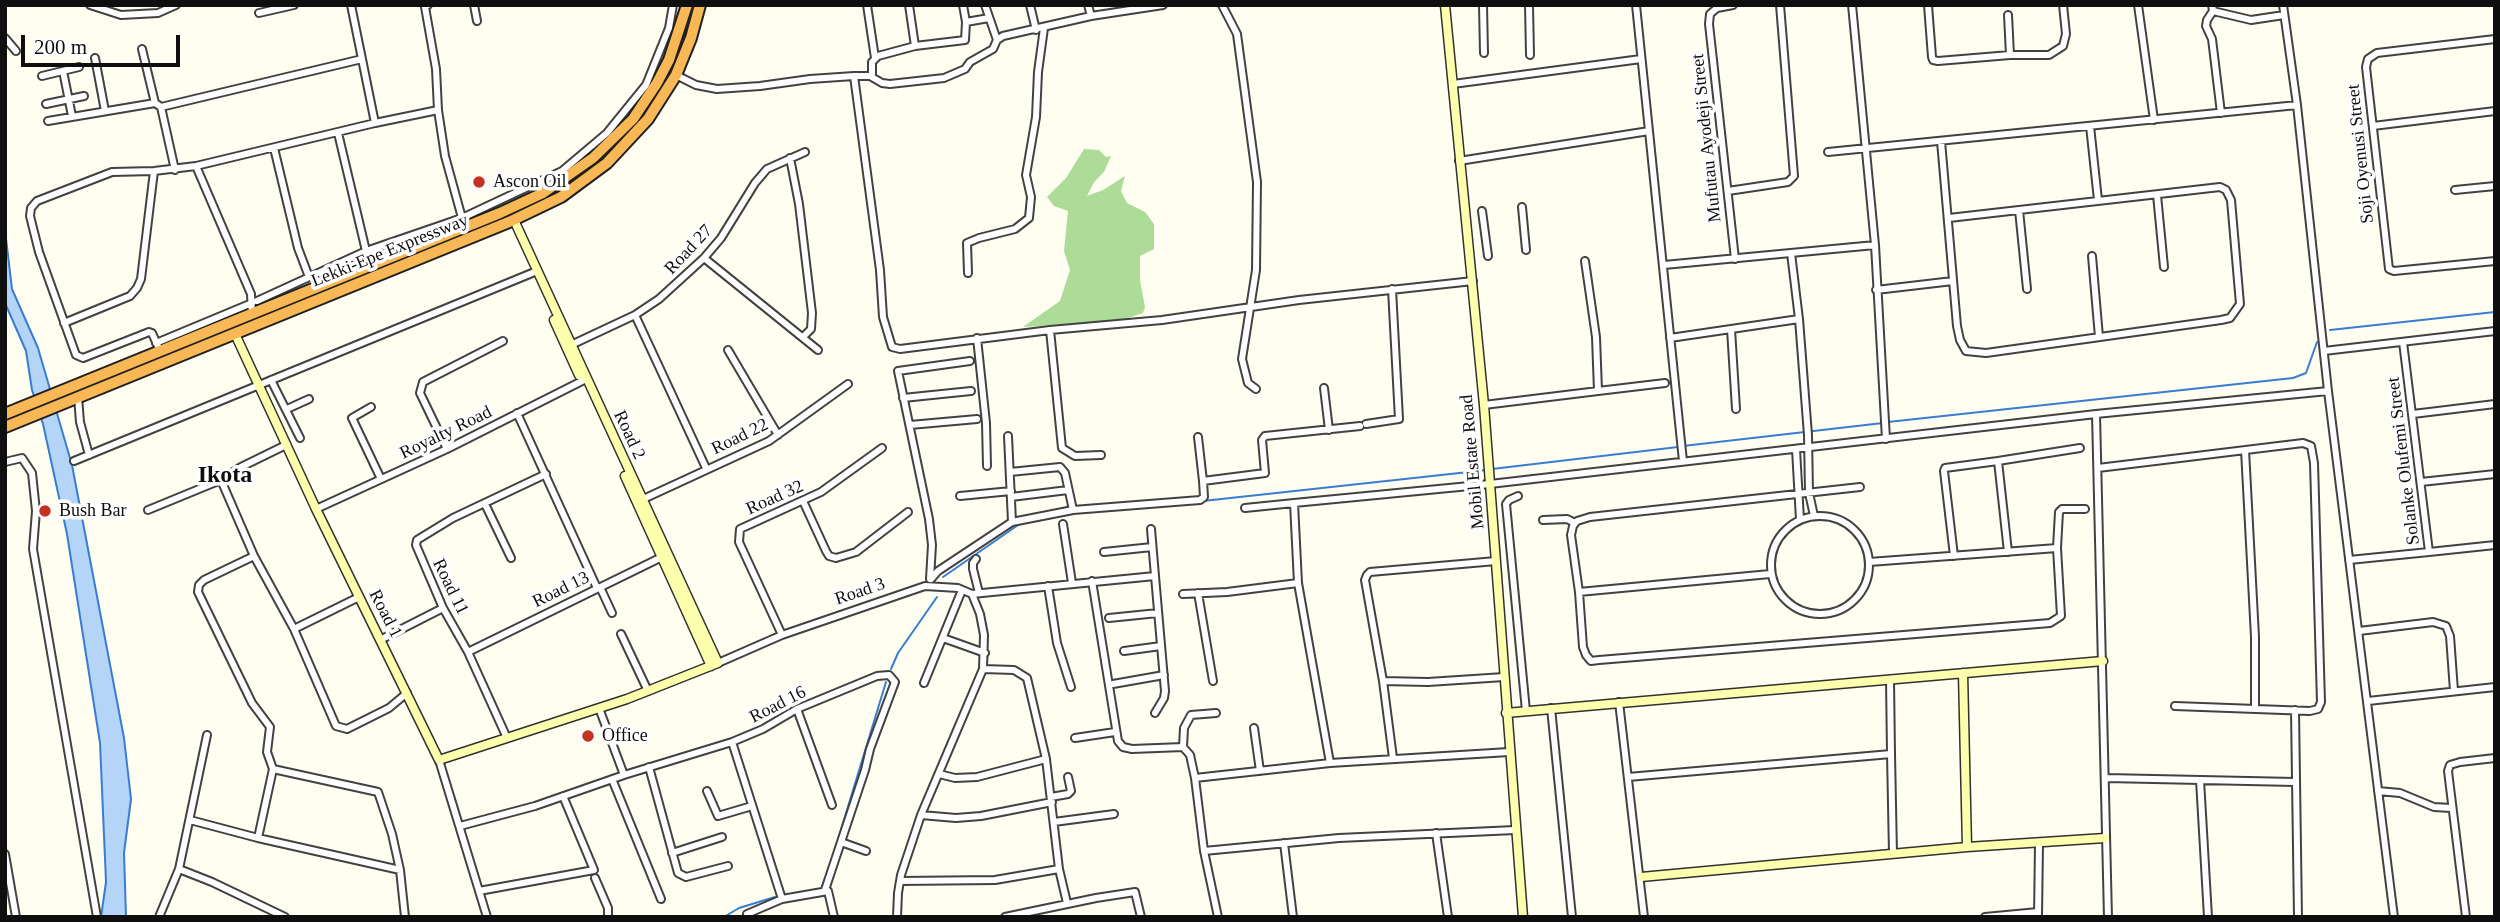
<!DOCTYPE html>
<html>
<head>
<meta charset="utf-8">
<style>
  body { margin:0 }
  #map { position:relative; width:2500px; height:922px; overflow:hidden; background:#fffef1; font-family:Georgia,serif }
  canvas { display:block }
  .frame { position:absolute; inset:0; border:7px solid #0f0f0f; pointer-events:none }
  .scale { position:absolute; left:21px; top:35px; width:159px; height:32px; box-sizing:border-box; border:4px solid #0f0f0f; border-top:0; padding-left:9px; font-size:21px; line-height:24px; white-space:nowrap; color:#0f0f0f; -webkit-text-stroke:5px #fff; paint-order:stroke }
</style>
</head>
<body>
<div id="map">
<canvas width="2500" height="922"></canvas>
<div class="frame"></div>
<div class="scale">200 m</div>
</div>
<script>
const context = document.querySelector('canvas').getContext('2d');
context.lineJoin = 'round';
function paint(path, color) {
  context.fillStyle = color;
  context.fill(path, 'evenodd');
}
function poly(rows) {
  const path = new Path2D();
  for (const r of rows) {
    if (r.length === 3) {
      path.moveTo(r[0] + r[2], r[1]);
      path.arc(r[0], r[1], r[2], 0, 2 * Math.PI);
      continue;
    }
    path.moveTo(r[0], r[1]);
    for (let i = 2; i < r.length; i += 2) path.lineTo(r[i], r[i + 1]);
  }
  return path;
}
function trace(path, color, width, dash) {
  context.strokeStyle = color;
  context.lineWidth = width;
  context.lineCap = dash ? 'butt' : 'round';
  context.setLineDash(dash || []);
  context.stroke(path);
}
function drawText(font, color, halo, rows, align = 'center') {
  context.font = font + ' Georgia,serif';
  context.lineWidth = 7;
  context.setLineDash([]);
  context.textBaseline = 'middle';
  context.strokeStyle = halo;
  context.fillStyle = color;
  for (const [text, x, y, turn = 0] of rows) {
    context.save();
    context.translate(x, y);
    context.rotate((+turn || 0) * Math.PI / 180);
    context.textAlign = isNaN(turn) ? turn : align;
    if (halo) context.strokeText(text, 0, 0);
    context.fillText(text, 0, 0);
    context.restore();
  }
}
paint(poly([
  [1084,149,1099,150,1106,157,1111,156,1104,172,1094,182,1087,196,1103,190,1125,176,1121,191,1127,203,1145,212,1154,224,1154,249,1140,256,1140,280,1145,307,1143,313,1119,321,1023,327,1060,301,1070,270,1064,251,1068,211,1054,206,1047,197,1066,178]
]), '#acdc98');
const water = poly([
  [5,230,12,289,38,348,72,465,124,738,131,799,124,853,126,917,101,917,106,882,100,743,67,534,43,424,32,390,26,351,5,303,5,230]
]);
paint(water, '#b4d4f8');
trace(water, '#397dd1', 2);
trace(poly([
  [2330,330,2495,312],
  [1888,422,2293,378,2306,373,2317,342],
  [1683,446,1883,423],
  [1492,469,1678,447],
  [1203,501,1487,470],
  [943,577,1021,523],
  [891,669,898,653,937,597],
  [829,869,886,682],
  [822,886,826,877],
  [724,917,739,908,775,897]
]), '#397dd1', 2);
const street = poly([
  [90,5,121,15,158,13,176,5],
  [351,5,362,59],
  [428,5,425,7,436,69,438,110],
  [474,5,477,21],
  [867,5,875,58],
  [909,5,915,46],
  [963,5,966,22],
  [985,5,997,40],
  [1030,5,1036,30],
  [1088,5,1091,16],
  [1222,5,1237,34,1257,182,1256,270,1242,359,1248,383,1256,389],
  [1483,5,1484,53],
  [1529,5,1530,55],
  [1636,5,1683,461],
  [1733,5,1717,8,1710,14,1709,24,1735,259],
  [1852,5,1875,245,1886,439],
  [1928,5,1932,57,1933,60,1938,61,2010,55,2049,55,2063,46,2066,34,2063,5],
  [2138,5,2154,120],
  [2212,5,2213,11,2251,20,2284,15],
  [2283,5,2297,105,2328,391,2394,917],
  [2213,11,2207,20,2206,26,2212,39,2221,113],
  [259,13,294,5],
  [2008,15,2010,55],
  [5,38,16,51],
  [2495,39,2377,53,2368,59,2366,67,2389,269,2394,271,2495,261],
  [142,49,155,103],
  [95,58,105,111],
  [63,71,72,116],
  [676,75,696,85,717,89,760,86,810,79,854,76,880,270,883,317,892,347,900,349,1050,330],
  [42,76,79,67],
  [854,76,870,76,882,83,890,84,944,78,965,69,970,62,993,49,997,40,1003,36,1091,16,1163,5],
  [872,77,872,62,878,56,915,46,965,40,966,22,989,18],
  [1453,84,1641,59],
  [46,104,84,96],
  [161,107,175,170],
  [48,121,155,103,161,107,362,59,375,123],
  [2090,126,2098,200],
  [2373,126,2495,111],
  [338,133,366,251],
  [1941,141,1957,326,1960,340,1966,351,1986,353,2221,320,2230,318,2240,304,2231,200,2226,190,2220,187,1949,218],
  [274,148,298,248,309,277],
  [1828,152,2297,105],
  [790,158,799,204,812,313,811,329,803,337],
  [1459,161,1649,131],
  [196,166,251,294,252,314],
  [2455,190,2495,186],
  [1728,191,1788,182,1794,176,1780,5],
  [2157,195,2164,267],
  [1522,207,1526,250],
  [2019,210,2027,289],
  [1482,211,1488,256],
  [1791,253,1799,319,1808,435,1809,493,1814,516],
  [2092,256,2099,337],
  [704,258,818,350],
  [1664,265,1875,245],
  [968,273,967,243,979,238,1015,229,1029,218,1031,197,1026,175,1036,117,1038,72,1044,28],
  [1876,290,1953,281],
  [257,301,366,251,462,218,562,171,607,133,646,85,669,28,673,5],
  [635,315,706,468],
  [64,323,130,296,137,288,141,279,154,171],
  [1731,329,1736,409],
  [977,338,986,423,987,466],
  [1670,338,1799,319],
  [2403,342,2429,552,2495,545],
  [156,343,252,303],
  [571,345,635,315,659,299,704,258,721,238,755,183,767,169,805,152],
  [728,350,778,435],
  [160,351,152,333,149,332,83,358,76,355,39,252,30,216,31,208,37,201,112,172,154,171,196,166,375,123,438,110,445,156,462,218],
  [2324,351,2495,331],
  [271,380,300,438],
  [1324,388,1329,430],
  [1598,391,1665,383],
  [78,397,80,422,89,455],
  [903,398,971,391],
  [1484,405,1598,391,1596,337,1585,261],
  [371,407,352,418,381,479],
  [287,409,309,399],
  [517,413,597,588],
  [2096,414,2108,917],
  [2413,414,2495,404],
  [1366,424,1399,419,1392,289],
  [910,425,977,419],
  [1008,436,1012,522],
  [1198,437,1203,481],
  [447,449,420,393,423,382,503,341],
  [1796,449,1800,520],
  [2245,450,2255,637,2255,709],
  [1101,455,1075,456,1062,448,1050,330,1162,320,1299,300,1473,281],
  [74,461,537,271],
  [1998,461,2080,448],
  [5,462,22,458,32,473,36,511,33,549,97,917],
  [2098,468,2303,443,2311,446,2314,463,2321,702,2318,709,2310,711,2175,706],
  [221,480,254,556,294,629,336,726,347,729,389,708,407,693],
  [2421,482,2495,474],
  [1860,487,1590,517,1577,521,1573,526,1571,535,1579,592,1583,647,1586,655,1591,661,1599,660,2050,623,2061,616,2057,548,2059,512,2062,509,2085,509],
  [960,496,1011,491],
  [1518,496,1509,500,1506,504,1526,711],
  [1011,497,1068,490],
  [639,501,769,441,848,384],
  [803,501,826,551,829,556,836,558,856,552,908,512],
  [485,504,511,558],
  [1245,508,1294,503],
  [316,509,447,449,586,379],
  [148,510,221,480,241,467,286,445],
  [1073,510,1200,500,1204,497,1203,481,1265,473,1262,440,1265,436,1360,426],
  [1820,565,49],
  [1543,520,1567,519,1575,523],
  [1063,524,1072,583],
  [1104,552,1152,547],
  [254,556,204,580,199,585,198,592,252,703,270,727,267,752,273,769,258,838,400,870,405,917],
  [1954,556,1944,471,1945,468,1998,461,2008,552],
  [976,559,973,563,973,569,979,593],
  [2349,560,2429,552],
  [1869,562,2057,548],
  [1155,576,1165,691,1164,698,1155,713],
  [930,579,932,545,929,519,898,371,970,361],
  [931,579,938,571,1012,522,1073,510,1065,473,1060,467,1010,472],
  [1092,581,1118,741,1123,747,1132,749,1183,747,1190,755,1195,778,1204,851],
  [1048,586,1057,643,1071,687],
  [600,587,612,613],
  [1579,592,1770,574],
  [1198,593,1213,681],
  [972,594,1155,576,1151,529],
  [1183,594,1227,592,1298,583],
  [1109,618,1158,613],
  [294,629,359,597],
  [2359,631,2433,622,2446,626,2450,636,2454,691],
  [621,634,648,691],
  [782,635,739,542,740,529,821,492,882,448],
  [943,638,985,653],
  [380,640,443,608],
  [1124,651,1161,646],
  [468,652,664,556],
  [718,663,782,635,925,586,958,588,972,594,980,614,984,635,983,669,921,815,901,875,898,893,897,917],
  [1383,681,1428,682,1504,677],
  [924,683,962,590],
  [1113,684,1164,675],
  [2368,701,2495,687],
  [1619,702,1644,917],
  [599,708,624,775],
  [1551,708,1572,917],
  [797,709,832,805],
  [2295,710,2298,917],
  [1254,728,1260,771],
  [507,738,468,652,443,608,416,545,417,540,453,518,546,474],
  [1075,738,1115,732],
  [732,742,782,899,828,891,834,917],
  [1183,747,1184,728,1191,715,1216,713],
  [1891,754,1893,854],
  [1393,758,1383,681,1365,580,1367,575,1370,572,1496,561],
  [439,760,487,917],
  [1330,763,1298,583,1294,503,1490,484,2096,414,2328,391],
  [649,767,678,873,686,877,728,866],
  [273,769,378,792,392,834,400,870],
  [939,774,955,778,977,777,1046,759],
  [1628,777,1891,754,1890,679],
  [1195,778,1330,763,1509,752],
  [2106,778,2295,782],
  [612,779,661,899],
  [2200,780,2208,917],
  [707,791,718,816,752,806],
  [2378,791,2400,793,2434,807,2451,808],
  [1051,797,1068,794,1071,791,1068,777],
  [921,815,956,818,981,816,1052,802],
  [190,820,258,838],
  [1054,822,1114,814],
  [460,826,535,806,624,775,732,742,763,729,797,709,877,676,889,675,895,682,870,749,865,770,825,890],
  [1436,833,1448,917],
  [841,842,866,851],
  [1284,843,1293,917],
  [672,853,722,837],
  [5,854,16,917],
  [179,869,207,735],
  [1059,869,1067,903],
  [595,878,608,908,608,917],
  [900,881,995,880,1059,869,1046,759,1027,678,1014,670,983,669],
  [479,891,594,870,563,796],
  [747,914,782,899],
  [159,917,179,869,212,882,285,917],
  [1005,917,1096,898,1135,892,1141,917],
  [1218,917,1204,851,1339,838,1515,830],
  [1985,917,2038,912],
  [2038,917,2039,843],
  [2466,917,2448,771,2450,765,2460,762,2495,758]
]);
const secondary = poly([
  [1445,5,1484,405,1523,917],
  [554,320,579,375],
  [235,334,316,509,439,760,627,699,718,663,514,220],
  [625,476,711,666],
  [1963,673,1967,847,2105,838],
  [1506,713,2103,661],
  [1641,877,1967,847]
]);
const highway = poly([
  [5,414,500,213,543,193,593,158,633,119,657,83,669,60,687,5],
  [5,427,509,222,561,197,607,163,648,119,676,75,691,38,700,5]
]);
trace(street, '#424242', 10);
trace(secondary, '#313131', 11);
trace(highway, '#202020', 14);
trace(street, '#fff', 6);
trace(secondary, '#fcffac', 8);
trace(highway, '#f8b856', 10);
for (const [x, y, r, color] of [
  [479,182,7,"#c43322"],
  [45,511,7,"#c43322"],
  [588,736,7,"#c43322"]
]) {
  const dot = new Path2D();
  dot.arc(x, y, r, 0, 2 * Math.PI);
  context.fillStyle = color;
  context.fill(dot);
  trace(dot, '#fff', 2.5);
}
drawText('18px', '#0f0f0f', '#fff', [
  ["Mufutau Ayodeji Street",1707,138,-96],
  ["Soji Oyenusi Street",2361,154,-96],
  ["Road 27",689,250,-47],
  ["Lekki-Epe Expressway",390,251,-22],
  ["Royalty Road",446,433,-26],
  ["Road 2",629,435,65],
  ["Road 22",740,437,-26],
  ["Solanke Olufemi Street",2404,461,-97],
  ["Mobil Estate Road",1473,462,-95],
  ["Road 32",775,498,-24],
  ["Road 11",450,587,64],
  ["Road 13",561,590,-26],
  ["Road 3",860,592,-19],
  ["Road 1",385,614,63],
  ["Road 16",778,705,-27]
]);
drawText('18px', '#0f0f0f', '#fff', [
  ["Ascon Oil",493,182],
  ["Bush Bar",59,511],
  ["Office",602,736]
], 'left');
drawText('bold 24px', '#0f0f0f', '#fff', [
  ["Ikota",225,476]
]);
</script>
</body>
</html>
